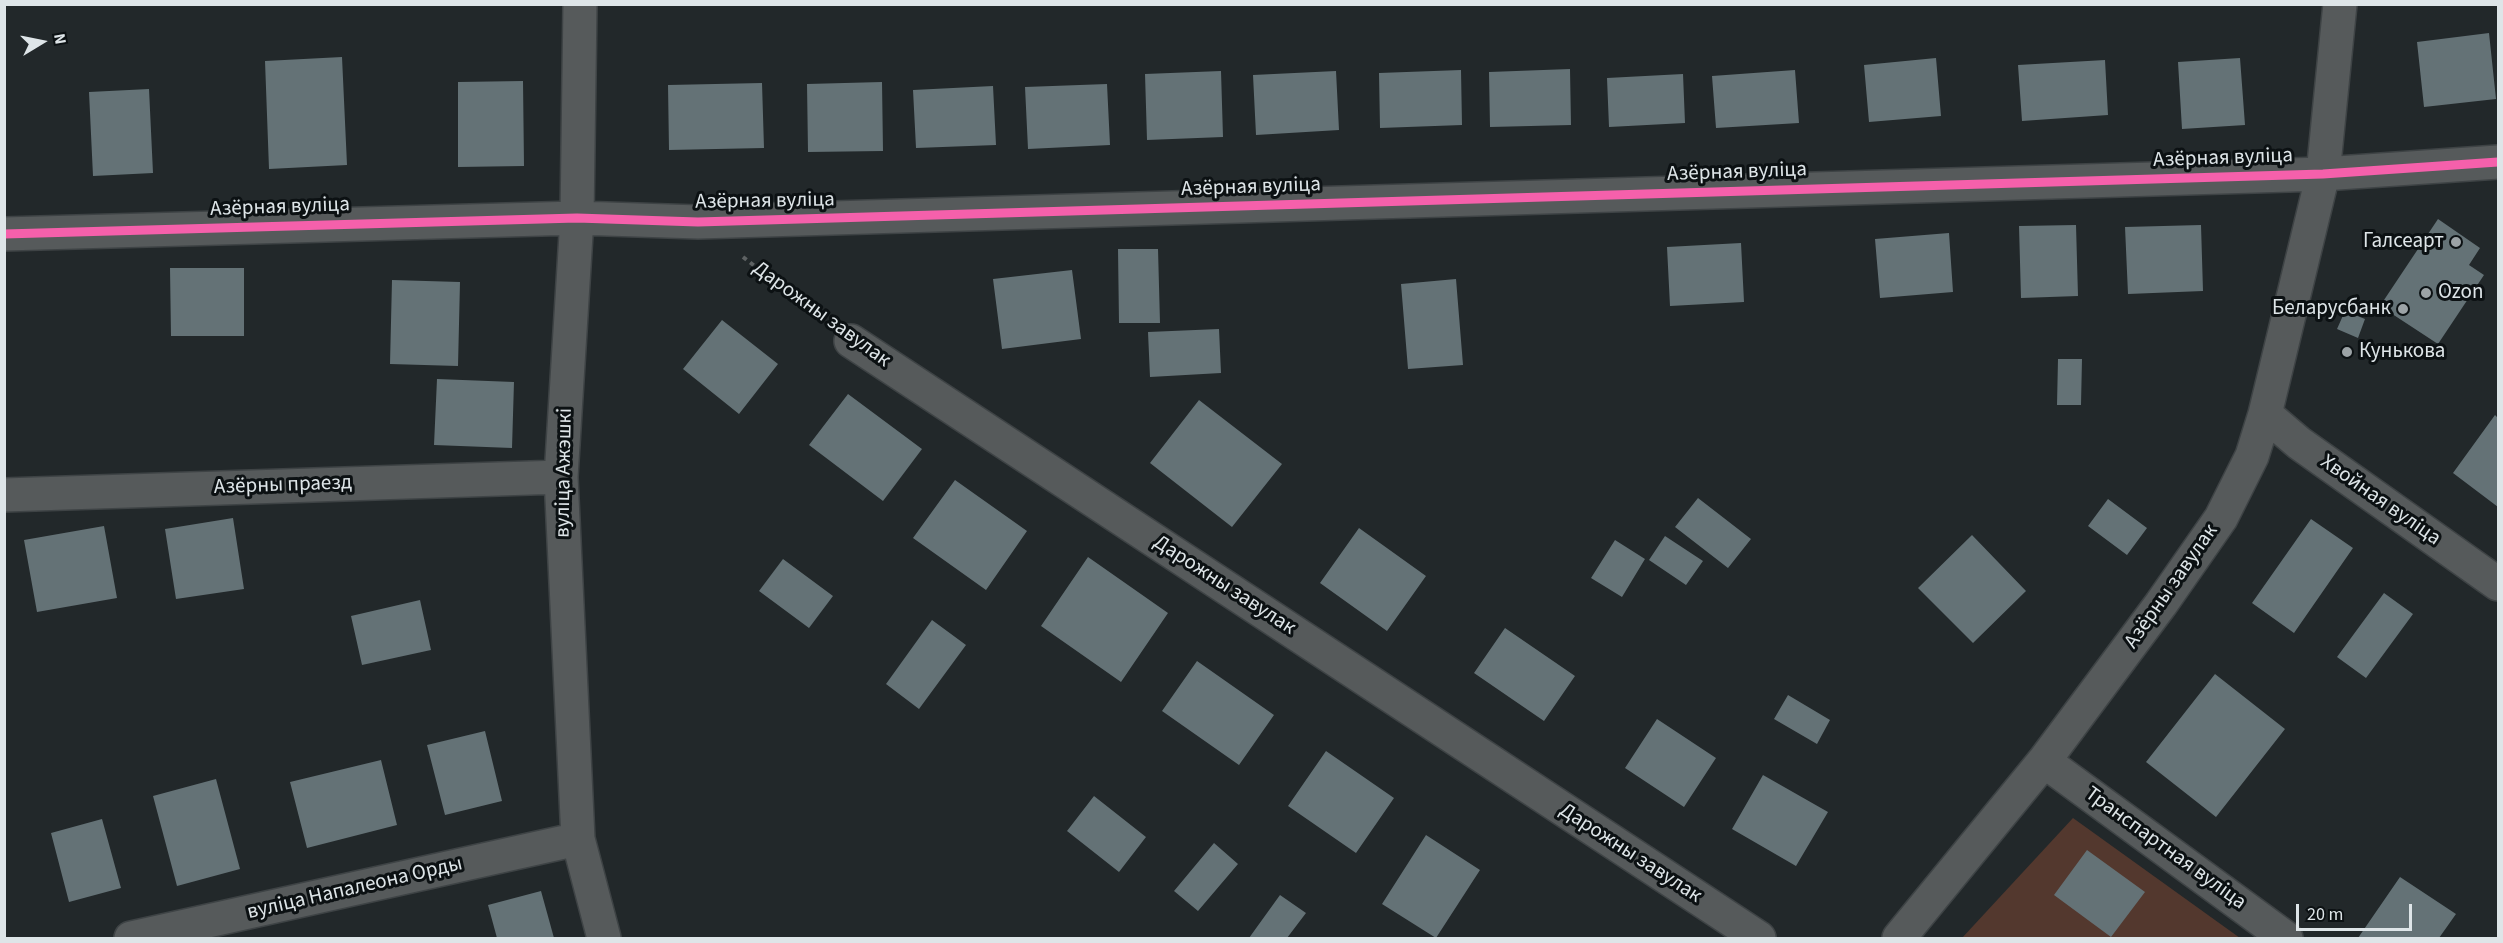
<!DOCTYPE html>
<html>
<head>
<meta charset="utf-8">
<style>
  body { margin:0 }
  #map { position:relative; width:2503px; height:943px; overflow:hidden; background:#22282a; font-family:"Source Sans 3",sans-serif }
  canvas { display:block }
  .frame { position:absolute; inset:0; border:6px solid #dee5e8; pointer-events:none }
  .north { position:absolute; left:12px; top:12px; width:60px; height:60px; -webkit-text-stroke:4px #0c1113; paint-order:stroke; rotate:80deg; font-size:16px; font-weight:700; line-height:24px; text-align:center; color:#dee5e8 }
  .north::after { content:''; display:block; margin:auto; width:21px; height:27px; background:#dee5e8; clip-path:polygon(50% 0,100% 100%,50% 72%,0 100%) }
  .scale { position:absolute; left:2296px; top:904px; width:116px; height:27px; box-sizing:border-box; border:3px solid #dee5e8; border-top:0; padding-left:8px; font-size:18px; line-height:21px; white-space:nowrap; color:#dee5e8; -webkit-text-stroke:4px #0c1113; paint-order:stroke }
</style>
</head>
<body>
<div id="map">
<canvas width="2503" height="943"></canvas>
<div class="frame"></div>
<div class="north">N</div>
<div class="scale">20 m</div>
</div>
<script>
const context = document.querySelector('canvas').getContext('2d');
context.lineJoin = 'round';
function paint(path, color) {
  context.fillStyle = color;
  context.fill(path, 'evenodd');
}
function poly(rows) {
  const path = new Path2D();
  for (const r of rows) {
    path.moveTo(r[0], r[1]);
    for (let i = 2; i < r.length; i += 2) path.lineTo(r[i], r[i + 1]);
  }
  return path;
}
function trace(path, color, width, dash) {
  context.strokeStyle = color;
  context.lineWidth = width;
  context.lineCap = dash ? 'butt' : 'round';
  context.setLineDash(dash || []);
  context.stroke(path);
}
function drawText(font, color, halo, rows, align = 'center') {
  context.font = font + ' "Source Sans 3",sans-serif';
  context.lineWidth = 6;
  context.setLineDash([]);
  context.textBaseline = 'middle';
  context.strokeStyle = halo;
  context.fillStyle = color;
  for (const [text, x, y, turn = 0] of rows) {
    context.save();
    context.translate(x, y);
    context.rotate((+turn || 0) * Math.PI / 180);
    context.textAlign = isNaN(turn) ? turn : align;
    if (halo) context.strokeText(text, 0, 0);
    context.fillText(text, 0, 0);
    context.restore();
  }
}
paint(poly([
  [2073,818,2240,938,1962,938]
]), '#53382e');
paint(poly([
  [2489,33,2496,99,2424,107,2417,42],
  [342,57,347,165,269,169,265,61],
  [1936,58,1941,116,1869,122,1864,65],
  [2240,58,2245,125,2182,129,2178,62],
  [2105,60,2108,115,2022,121,2018,65],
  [1570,69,1571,125,1490,127,1489,72],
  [1461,70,1462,125,1380,128,1379,73],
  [1795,70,1799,123,1716,128,1712,76],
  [1221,71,1223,137,1147,140,1145,74],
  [1336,71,1339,130,1256,135,1253,75],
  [1683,74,1685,123,1609,127,1607,78],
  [523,81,524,166,458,167,458,82],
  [882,82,883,151,808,152,807,84],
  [762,83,764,148,669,150,668,85],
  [1107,84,1110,145,1028,149,1025,87],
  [993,86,996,145,916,148,913,90],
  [149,89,153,173,93,176,89,92],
  [2438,219,2480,248,2469,265,2484,275,2438,344,2380,306],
  [2076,225,2078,296,2021,298,2019,226],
  [2201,225,2203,291,2128,294,2125,227],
  [1949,233,1953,292,1880,298,1875,239],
  [1741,243,1744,302,1670,306,1667,247],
  [1118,249,1158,249,1160,323,1119,323],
  [170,268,244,268,244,336,171,336],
  [1072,270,1081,339,1002,349,993,279],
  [1456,279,1463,365,1408,369,1401,284],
  [392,280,460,282,458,366,390,364],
  [2345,311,2365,319,2358,338,2337,329],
  [722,320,778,364,739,414,683,369],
  [1219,329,1221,373,1150,377,1148,332],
  [2058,359,2082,359,2081,405,2057,405],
  [437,379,514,382,512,448,434,445],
  [848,394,922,449,883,501,809,445],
  [1199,400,1282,464,1232,527,1150,463],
  [2495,415,2498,418,2498,507,2453,473],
  [955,480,1027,531,986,590,913,538],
  [1698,498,1751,539,1728,568,1675,527],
  [2108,499,2147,528,2127,555,2088,526],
  [233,518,244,589,176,599,165,529],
  [2311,519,2353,548,2294,633,2252,603],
  [104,526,117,598,37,612,24,540],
  [1359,528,1426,576,1387,631,1320,583],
  [1972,535,2026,591,1973,643,1918,588],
  [1665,536,1703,561,1686,585,1649,560],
  [1615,540,1645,559,1622,597,1591,578],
  [1088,557,1168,613,1121,682,1041,626],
  [783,559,833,596,809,628,759,591],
  [2384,593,2413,614,2366,678,2337,657],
  [420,600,431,650,362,665,351,616],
  [932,620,966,645,919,709,886,684],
  [1505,628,1575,676,1544,721,1474,673],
  [1197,661,1274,715,1239,765,1162,711],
  [2215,674,2285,729,2216,817,2146,762],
  [1788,695,1830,720,1817,744,1774,719],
  [1657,719,1716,758,1684,807,1625,768],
  [485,731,502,801,445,815,427,745],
  [1326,751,1394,798,1356,853,1288,806],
  [381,760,397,825,307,848,290,782],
  [1763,775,1828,812,1796,866,1732,829],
  [216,779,240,869,177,886,153,796],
  [1094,796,1146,837,1119,872,1067,831],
  [102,819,121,888,69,902,51,833],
  [1426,835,1480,870,1436,938,1382,904],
  [1214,843,1238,864,1198,911,1174,891],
  [2087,850,2145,892,2111,937,2054,895],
  [2400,877,2456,914,2439,938,2358,938],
  [541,891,554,938,497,938,488,905],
  [1280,895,1306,913,1287,938,1249,938]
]), '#647276');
const minor = poly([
  [580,4,577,218,561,477,578,839,604,938],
  [4,234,577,218,698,222,2323,174,2498,162],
  [851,341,1759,938],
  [2265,414,2299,443,2498,584],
  [4,495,561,477],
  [2044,761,2286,938],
  [131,938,578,839],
  [1899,938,2044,761,2161,604,2221,518,2252,456,2265,414,2323,174,2340,4]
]);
trace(minor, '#3e4345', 36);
trace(poly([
  [743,257,822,318]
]), '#5e6263', 4, [4.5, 4.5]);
trace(minor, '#565a5b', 33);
trace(poly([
  [4,234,577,218,698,222,2323,174,2498,162]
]), '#f560ab', 9);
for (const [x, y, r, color] of [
  [2456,242,6,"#9ca3a6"],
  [2426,293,6,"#9ca3a6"],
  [2403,309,6,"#9ca3a6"],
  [2347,352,6,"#9ca3a6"]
]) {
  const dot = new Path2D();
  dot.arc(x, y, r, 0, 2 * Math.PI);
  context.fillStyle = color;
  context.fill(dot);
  trace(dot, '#0c1113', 2);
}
drawText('21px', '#dee5e8', '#0c1113', [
  ["Азёрная вуліца",2223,159,-2],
  ["Азёрная вуліца",1737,173,-2],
  ["Азёрная вуліца",1251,188,-2],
  ["Азёрная вуліца",765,202,-1],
  ["Азёрная вуліца",280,208,-2],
  ["Дарожны завулак",821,315,36],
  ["вуліца Ажэшкі",565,473,-89],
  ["Азёрны праезд",283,486,-2],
  ["Хвойная вуліца",2380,501,35],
  ["Дарожны завулак",1224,586,33],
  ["Азёрны завулак",2172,587,-55],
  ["Транспартная вуліца",2165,849,36],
  ["Дарожны завулак",1630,854,33],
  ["вуліца Напалеона Орды",355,889,-13]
]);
drawText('21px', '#dee5e8', '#0c1113', [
  ["Галсеарт",2444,242],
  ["Ozon",2438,293,"left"],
  ["Беларусбанк",2391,309],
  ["Кунькова",2359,352,"left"]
], 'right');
</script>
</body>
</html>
